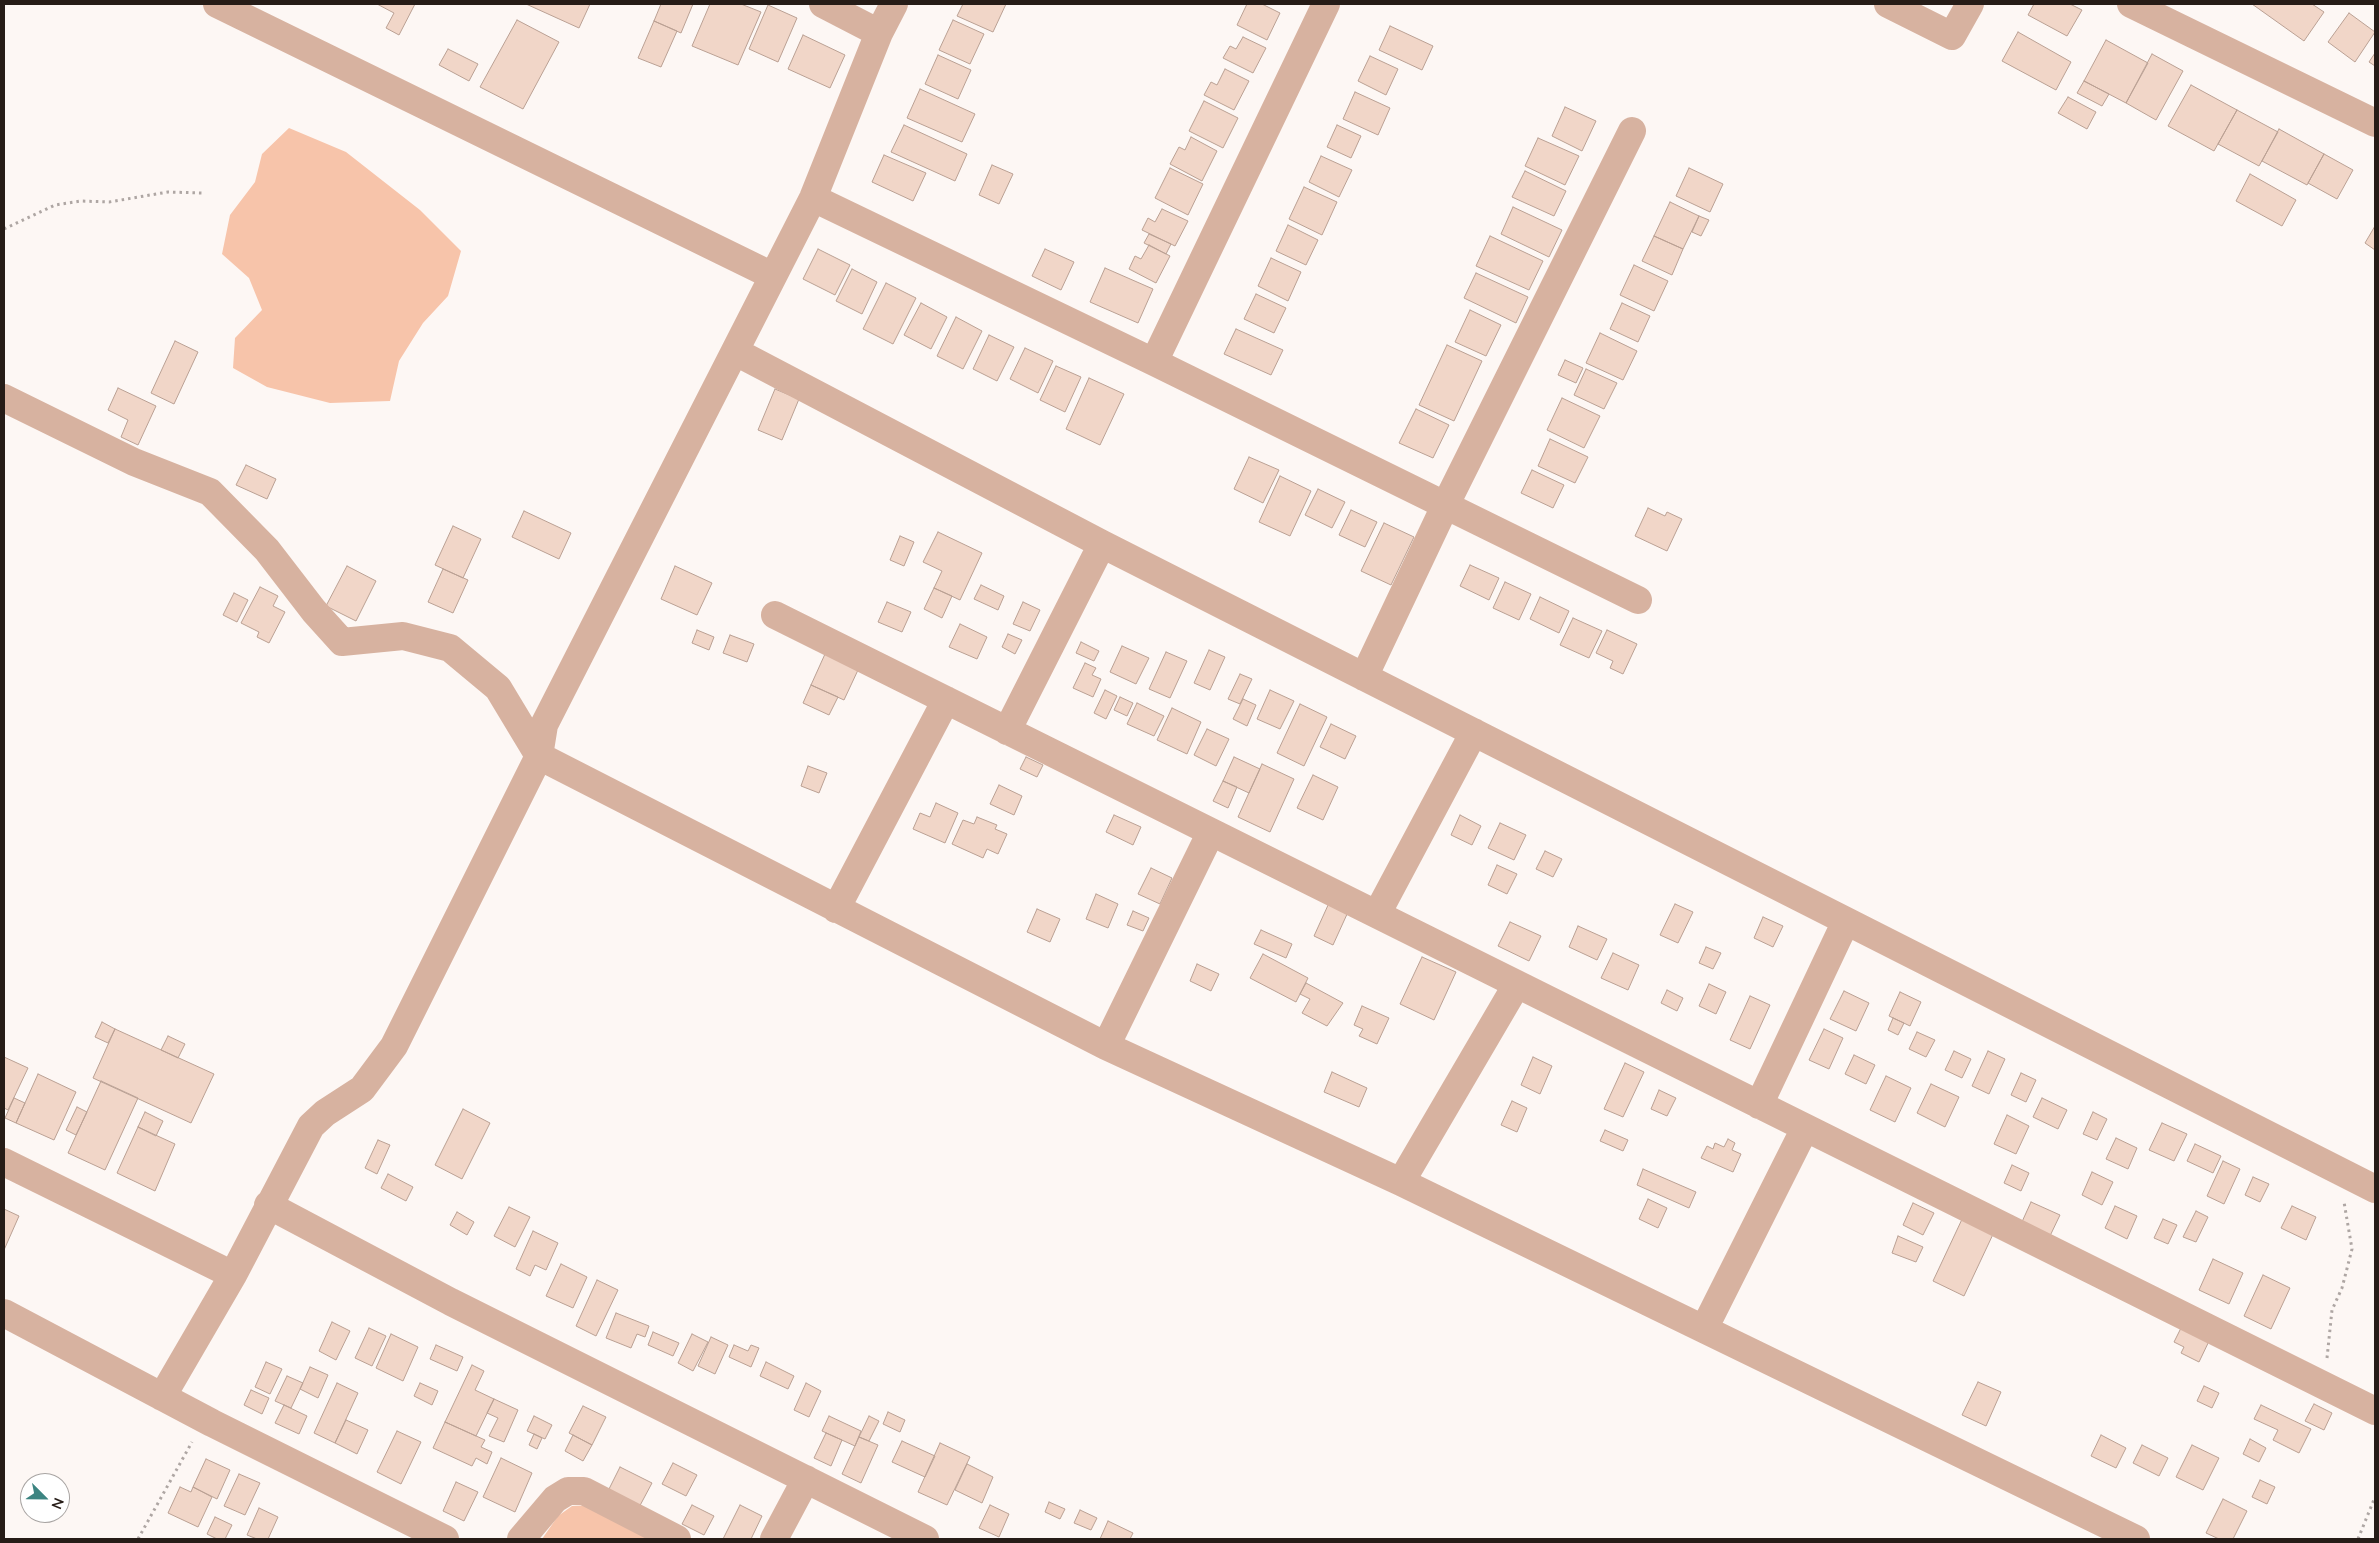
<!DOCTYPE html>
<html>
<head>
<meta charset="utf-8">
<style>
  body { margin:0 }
  #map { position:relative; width:2379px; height:1543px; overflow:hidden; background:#fdf7f4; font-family:Mulish,sans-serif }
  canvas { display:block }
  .frame { position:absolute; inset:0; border:5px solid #261c17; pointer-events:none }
  .north { position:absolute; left:20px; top:1473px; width:50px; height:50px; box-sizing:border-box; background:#fff; border:1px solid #a8a4a2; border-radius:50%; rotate:113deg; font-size:14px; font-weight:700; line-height:20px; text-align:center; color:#261c17 }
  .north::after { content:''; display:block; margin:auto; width:18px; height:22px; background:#3c8481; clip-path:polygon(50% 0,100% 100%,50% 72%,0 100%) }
</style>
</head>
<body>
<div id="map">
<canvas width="2379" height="1543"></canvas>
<div class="frame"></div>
<div class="north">N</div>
</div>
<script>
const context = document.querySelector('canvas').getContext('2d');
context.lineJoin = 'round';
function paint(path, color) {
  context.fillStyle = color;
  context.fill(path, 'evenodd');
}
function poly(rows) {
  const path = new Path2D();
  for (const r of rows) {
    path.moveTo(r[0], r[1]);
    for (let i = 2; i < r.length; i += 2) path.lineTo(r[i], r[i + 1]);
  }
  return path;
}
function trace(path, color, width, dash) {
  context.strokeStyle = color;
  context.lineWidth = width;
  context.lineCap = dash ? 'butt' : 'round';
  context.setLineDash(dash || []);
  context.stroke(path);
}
paint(poly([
  [289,128,346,152,420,210,461,251,448,296,423,323,399,361,390,401,330,403,267,387,233,368,235,338,262,310,249,278,222,254,230,215,255,182,262,154],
  [591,1505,656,1539,542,1539,558,1516,572,1506]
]), '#f7c4aa');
const building = poly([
  [377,4,415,4,399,35,386,28,394,13,377,4],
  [526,4,590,4,579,28,526,4],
  [661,4,693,4,681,33,654,21,661,4],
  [710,4,741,4,761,12,738,65,692,46,710,4],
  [963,4,1006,4,993,32,957,16,963,4],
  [1247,4,1262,4,1280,13,1267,40,1237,25,1247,4],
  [2034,4,2070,4,2082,10,2067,36,2028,15,2034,4],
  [2252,4,2312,4,2324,12,2304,41,2252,4],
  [768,5,797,18,778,62,749,49,768,5],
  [2349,13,2375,32,2355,62,2328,42,2349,13],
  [517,20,559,42,523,109,480,87,517,20],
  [953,20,984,34,970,64,939,50,953,20],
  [654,21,677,31,661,67,638,58,654,21],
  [1390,26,1433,46,1422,70,1379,50,1390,26],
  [2018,32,2071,62,2056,90,2002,61,2018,32],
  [803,35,845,55,830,88,788,69,803,35],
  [1243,37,1266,48,1253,73,1223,58,1230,46,1236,49,1243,37],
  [2106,40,2148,63,2126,103,2084,81,2106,40],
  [448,49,478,64,469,81,439,65,448,49],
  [2375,53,2375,66,2369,62,2375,53],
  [2152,54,2183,71,2156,120,2126,103,2152,54],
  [938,55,971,70,958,99,925,84,938,55],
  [1370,56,1398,69,1386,95,1358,81,1370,56],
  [1225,69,1249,81,1234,110,1204,95,1211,82,1217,85,1225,69],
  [2084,81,2109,94,2102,106,2077,93,2084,81],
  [2191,85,2237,110,2214,151,2168,126,2191,85],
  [920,89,975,114,962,142,907,118,920,89],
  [1355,92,1390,108,1378,135,1343,119,1355,92],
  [2068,97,2096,112,2087,129,2058,113,2068,97],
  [1204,101,1238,118,1223,148,1189,131,1204,101],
  [1565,107,1596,121,1582,151,1552,136,1565,107],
  [2237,110,2278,132,2259,166,2218,144,2237,110],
  [904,125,967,154,955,181,891,152,904,125],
  [1337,125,1361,136,1351,158,1327,147,1337,125],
  [2279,129,2324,154,2307,185,2262,161,2279,129],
  [1191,137,1217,151,1202,181,1170,164,1179,147,1185,150,1191,137],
  [1538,138,1579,156,1565,185,1525,166,1538,138],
  [2324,154,2353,170,2337,199,2308,183,2324,154],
  [884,155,926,173,913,201,872,182,884,155],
  [1321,156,1352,170,1339,197,1309,182,1321,156],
  [992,165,1013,174,999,204,979,195,992,165],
  [1170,168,1203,184,1188,215,1155,198,1170,168],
  [1689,168,1723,184,1710,212,1676,196,1689,168],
  [1525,171,1566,191,1554,216,1512,197,1525,171],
  [2250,174,2296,200,2282,226,2236,201,2250,174],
  [1304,187,1337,202,1322,235,1289,219,1304,187],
  [1670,202,1699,216,1683,249,1654,236,1670,202],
  [1513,207,1562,230,1549,257,1501,234,1513,207],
  [1162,209,1188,221,1175,246,1142,230,1148,218,1155,222,1162,209],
  [1699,216,1709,220,1701,236,1692,232,1699,216],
  [1288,225,1318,240,1306,265,1276,251,1288,225],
  [2375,226,2375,250,2365,243,2375,226],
  [1149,234,1171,244,1166,254,1144,243,1149,234],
  [1490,236,1543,261,1529,290,1476,266,1490,236],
  [1654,236,1683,249,1672,275,1642,261,1654,236],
  [1149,245,1170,256,1156,283,1129,269,1135,256,1141,259,1149,245],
  [818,249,850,265,835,295,803,279,818,249],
  [1045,249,1074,262,1061,290,1032,276,1045,249],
  [1271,258,1301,272,1288,301,1258,286,1271,258],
  [1634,265,1668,281,1654,311,1620,295,1634,265],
  [1105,268,1153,289,1138,323,1090,302,1105,268],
  [852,269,877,282,862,314,836,301,852,269],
  [1476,273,1528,297,1516,323,1464,298,1476,273],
  [886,283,916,298,893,344,863,329,886,283],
  [1256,294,1286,308,1274,333,1244,319,1256,294],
  [921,303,947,317,931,349,904,335,921,303],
  [1622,303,1650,316,1638,342,1610,329,1622,303],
  [1470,310,1501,325,1486,356,1455,342,1470,310],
  [956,317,982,331,963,369,937,356,956,317],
  [1236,329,1283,350,1271,375,1224,354,1236,329],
  [1600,333,1637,351,1623,380,1586,363,1600,333],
  [989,335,1014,347,997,381,973,369,989,335],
  [175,341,198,352,174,404,151,393,175,341],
  [1447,345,1482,361,1454,421,1419,405,1447,345],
  [1025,348,1053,361,1038,393,1010,379,1025,348],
  [1565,360,1583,368,1576,383,1558,375,1565,360],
  [1056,366,1081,377,1065,412,1040,400,1056,366],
  [1586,369,1617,383,1604,409,1574,395,1586,369],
  [1089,378,1124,394,1100,445,1066,429,1089,378],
  [118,388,156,406,138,445,121,437,128,420,108,410,118,388],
  [775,389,799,399,782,440,758,430,775,389],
  [1562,398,1600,416,1584,448,1547,430,1562,398],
  [1416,409,1449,425,1433,458,1399,443,1416,409],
  [1550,439,1588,457,1575,483,1538,466,1550,439],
  [1249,457,1279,470,1263,503,1234,489,1249,457],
  [246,465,276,479,267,499,236,485,246,465],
  [1532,470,1564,485,1553,508,1521,493,1532,470],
  [1280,476,1311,491,1290,536,1259,522,1280,476],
  [1318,489,1345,502,1332,528,1305,515,1318,489],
  [1648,508,1665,516,1667,512,1682,519,1667,551,1635,536,1648,508],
  [1351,510,1377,522,1365,547,1339,535,1351,510],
  [524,511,571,533,559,559,512,537,524,511],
  [1384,523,1414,537,1391,585,1361,571,1384,523],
  [453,526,481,539,463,578,435,565,453,526],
  [938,532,982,553,960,600,934,588,942,571,923,562,938,532],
  [900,536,914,542,904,566,890,560,900,536],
  [1470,565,1499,578,1489,600,1460,586,1470,565],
  [347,566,376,581,356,621,326,606,347,566],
  [675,566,712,583,697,615,661,599,675,566],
  [443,569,468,580,453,613,428,602,443,569],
  [1505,582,1531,594,1519,620,1493,608,1505,582],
  [981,585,1004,596,998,610,974,599,981,585],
  [260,587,278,596,273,606,285,612,269,643,257,637,259,632,241,623,260,587],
  [934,588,952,596,942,618,924,609,934,588],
  [234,593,248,600,237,622,223,615,234,593],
  [1540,597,1569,611,1559,633,1530,619,1540,597],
  [887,602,911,612,902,632,878,622,887,602],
  [1023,602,1040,610,1030,631,1013,624,1023,602],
  [1573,618,1602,631,1589,658,1560,645,1573,618],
  [960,624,987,637,977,659,949,647,960,624],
  [697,630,714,637,709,650,692,643,697,630],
  [1607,630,1637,644,1623,674,1610,668,1613,661,1596,653,1607,630],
  [1008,634,1022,640,1015,654,1002,647,1008,634],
  [730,635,754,644,747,662,723,653,730,635],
  [1081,642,1099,651,1094,661,1076,653,1081,642],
  [1122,646,1149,658,1136,684,1110,672,1122,646],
  [1209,650,1225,657,1210,690,1194,683,1209,650],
  [1166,652,1187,661,1170,698,1149,689,1166,652],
  [825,654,858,670,844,700,811,685,825,654],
  [1085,663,1096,668,1092,675,1101,679,1093,697,1073,688,1085,663],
  [1240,674,1252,679,1240,704,1228,699,1240,674],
  [811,685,838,697,829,715,803,703,811,685],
  [1105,690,1117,696,1106,719,1094,713,1105,690],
  [1270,690,1294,701,1280,729,1257,719,1270,690],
  [1120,697,1133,703,1127,716,1114,710,1120,697],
  [1243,699,1256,705,1247,726,1233,719,1243,699],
  [1137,703,1164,716,1154,736,1127,724,1137,703],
  [1300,704,1327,717,1304,766,1277,753,1300,704],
  [1172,708,1201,722,1187,754,1157,740,1172,708],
  [1331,724,1356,736,1345,759,1320,747,1331,724],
  [1207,729,1229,739,1216,766,1194,755,1207,729],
  [1026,757,1043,765,1037,777,1020,769,1026,757],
  [1234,757,1260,769,1249,793,1223,781,1234,757],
  [1262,764,1294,779,1270,832,1238,817,1262,764],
  [808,766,827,773,819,793,801,786,808,766],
  [1313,775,1338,787,1323,820,1297,808,1313,775],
  [1223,781,1237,787,1228,808,1213,801,1223,781],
  [999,785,1022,796,1014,815,990,804,999,785],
  [936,803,958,813,945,843,913,829,920,813,930,817,936,803],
  [1114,815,1141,827,1133,845,1106,832,1114,815],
  [1460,815,1481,826,1472,845,1451,835,1460,815],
  [977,817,997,825,995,829,1007,834,998,854,987,849,983,858,952,844,963,820,974,824,977,817],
  [1500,823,1526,835,1514,860,1488,848,1500,823],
  [1545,851,1562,859,1553,877,1536,869,1545,851],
  [1497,865,1517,874,1507,894,1488,885,1497,865],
  [1151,868,1172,878,1160,904,1138,894,1151,868],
  [1096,894,1118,904,1108,928,1086,919,1096,894],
  [1329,903,1348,912,1333,945,1314,936,1329,903],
  [1675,904,1693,912,1678,943,1660,935,1675,904],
  [1037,909,1060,919,1050,942,1027,932,1037,909],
  [1133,911,1149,918,1143,931,1127,925,1133,911],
  [1763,917,1783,926,1773,947,1754,938,1763,917],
  [1510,922,1541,936,1529,961,1498,946,1510,922],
  [1578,926,1607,939,1597,960,1569,947,1578,926],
  [1261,930,1292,944,1286,958,1254,944,1261,930],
  [1706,947,1721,953,1713,969,1699,963,1706,947],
  [1613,953,1639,965,1628,990,1601,978,1613,953],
  [1263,954,1308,978,1296,1002,1250,978,1263,954],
  [1422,957,1456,972,1434,1020,1400,1004,1422,957],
  [1197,964,1219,974,1211,991,1190,981,1197,964],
  [1306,983,1343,1003,1327,1026,1302,1013,1310,999,1300,994,1306,983],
  [1709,984,1726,992,1716,1014,1699,1006,1709,984],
  [1667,990,1683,998,1677,1011,1661,1003,1667,990],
  [1844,991,1869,1003,1856,1031,1830,1019,1844,991],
  [1900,992,1921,1002,1910,1026,1889,1016,1900,992],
  [1750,996,1770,1005,1750,1049,1730,1040,1750,996],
  [1362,1006,1389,1018,1377,1044,1359,1036,1363,1029,1354,1025,1362,1006],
  [1893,1018,1904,1023,1898,1035,1888,1030,1893,1018],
  [102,1022,115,1029,108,1043,95,1037,102,1022],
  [115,1029,214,1074,191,1123,93,1078,115,1029],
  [1824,1029,1843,1038,1829,1069,1809,1060,1824,1029],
  [1917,1032,1935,1040,1926,1057,1909,1049,1917,1032],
  [168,1036,185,1044,178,1058,161,1050,168,1036],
  [1954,1051,1971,1059,1962,1078,1945,1070,1954,1051],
  [1988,1051,2005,1059,1989,1094,1972,1086,1988,1051],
  [1854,1055,1875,1065,1866,1084,1845,1074,1854,1055],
  [4,1057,28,1068,8,1110,4,1108,4,1057],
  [1533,1057,1552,1066,1540,1094,1521,1085,1533,1057],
  [1625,1063,1644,1072,1623,1117,1604,1109,1625,1063],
  [1332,1072,1367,1088,1359,1107,1324,1092,1332,1072],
  [2021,1073,2036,1080,2026,1102,2011,1095,2021,1073],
  [38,1074,76,1092,54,1140,16,1123,38,1074],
  [1886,1076,1911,1088,1895,1122,1870,1110,1886,1076],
  [101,1081,138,1098,105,1170,68,1153,101,1081],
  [1931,1084,1959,1097,1945,1127,1917,1113,1931,1084],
  [1659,1090,1676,1098,1667,1116,1651,1109,1659,1090],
  [14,1098,25,1103,16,1123,5,1118,14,1098],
  [2042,1098,2067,1110,2058,1129,2033,1117,2042,1098],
  [1512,1101,1527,1108,1517,1132,1501,1125,1512,1101],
  [77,1107,87,1112,76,1135,66,1130,77,1107],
  [463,1109,490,1123,462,1179,435,1165,463,1109],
  [145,1112,163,1121,156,1136,138,1127,145,1112],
  [2093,1112,2107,1119,2097,1140,2083,1134,2093,1112],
  [2007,1115,2029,1126,2016,1154,1994,1144,2007,1115],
  [2162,1123,2187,1134,2174,1161,2149,1150,2162,1123],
  [138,1127,175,1144,155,1191,117,1173,138,1127],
  [1605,1130,1628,1140,1623,1151,1600,1141,1605,1130],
  [2116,1138,2137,1148,2128,1169,2106,1159,2116,1138],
  [1728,1139,1735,1143,1732,1150,1741,1154,1733,1172,1701,1158,1707,1146,1713,1149,1715,1143,1724,1147,1728,1139],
  [378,1140,390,1145,377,1174,365,1168,378,1140],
  [2195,1144,2221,1156,2213,1173,2187,1161,2195,1144],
  [2223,1161,2240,1169,2224,1204,2207,1196,2223,1161],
  [2012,1165,2029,1173,2021,1191,2004,1183,2012,1165],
  [1643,1169,1696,1192,1689,1208,1637,1185,1643,1169],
  [2092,1172,2113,1182,2102,1205,2082,1195,2092,1172],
  [388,1174,413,1187,406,1201,381,1188,388,1174],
  [2253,1177,2269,1184,2260,1202,2245,1195,2253,1177],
  [1648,1199,1667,1208,1658,1228,1639,1219,1648,1199],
  [2031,1202,2060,1215,2049,1238,2021,1224,2031,1202],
  [1913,1203,1934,1213,1923,1235,1903,1225,1913,1203],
  [2115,1206,2137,1216,2127,1239,2105,1228,2115,1206],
  [2292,1206,2316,1217,2306,1240,2281,1228,2292,1206],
  [509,1207,530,1217,515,1247,494,1236,509,1207],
  [4,1209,19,1216,4,1250,4,1209],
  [2196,1211,2208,1217,2196,1242,2183,1237,2196,1211],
  [457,1212,474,1222,467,1235,450,1225,457,1212],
  [1964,1215,1995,1230,1964,1296,1933,1281,1964,1215],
  [2163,1219,2177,1225,2168,1244,2154,1238,2163,1219],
  [533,1231,558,1243,546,1270,535,1265,530,1276,516,1269,533,1231],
  [1898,1236,1923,1247,1916,1262,1892,1253,1898,1236],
  [2213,1259,2243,1273,2229,1304,2199,1290,2213,1259],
  [561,1264,587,1277,573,1308,546,1296,561,1264],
  [2263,1275,2290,1288,2271,1329,2244,1316,2263,1275],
  [597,1280,618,1290,596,1336,576,1326,597,1280],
  [616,1313,649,1326,645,1337,637,1334,631,1348,606,1338,616,1313],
  [332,1322,350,1331,336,1360,319,1351,332,1322],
  [2183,1324,2211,1337,2199,1362,2181,1353,2184,1347,2174,1342,2183,1324],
  [369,1328,386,1336,372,1366,355,1358,369,1328],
  [653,1332,679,1343,673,1356,648,1345,653,1332],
  [391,1334,418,1347,403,1381,376,1368,391,1334],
  [692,1334,708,1342,693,1371,678,1363,692,1334],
  [711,1337,728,1345,715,1374,698,1366,711,1337],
  [436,1345,463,1357,457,1371,430,1359,436,1345],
  [734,1345,748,1351,751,1345,759,1348,751,1367,729,1357,734,1345],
  [266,1362,282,1369,270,1394,255,1387,266,1362],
  [766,1362,794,1376,788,1389,760,1376,766,1362],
  [472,1365,484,1371,475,1390,494,1399,476,1436,445,1422,472,1365],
  [310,1367,328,1375,318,1398,300,1389,310,1367],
  [287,1376,303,1383,291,1408,275,1401,287,1376],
  [1978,1382,2001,1392,1986,1426,1962,1415,1978,1382],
  [337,1383,358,1393,335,1443,314,1433,337,1383],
  [420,1383,438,1391,432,1405,414,1396,420,1383],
  [806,1383,821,1391,809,1417,794,1410,806,1383],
  [2204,1386,2219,1393,2212,1408,2197,1401,2204,1386],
  [251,1390,269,1398,262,1414,244,1405,251,1390],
  [494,1399,518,1410,504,1442,489,1436,498,1418,487,1413,494,1399],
  [2314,1404,2332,1413,2324,1430,2305,1421,2314,1404],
  [284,1405,307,1416,299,1434,275,1423,284,1405],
  [2261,1405,2311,1429,2299,1453,2273,1440,2278,1430,2254,1419,2261,1405],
  [583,1406,606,1417,592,1445,569,1433,583,1406],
  [888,1412,905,1420,900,1432,883,1424,888,1412],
  [534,1416,552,1425,545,1439,527,1431,534,1416],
  [829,1416,861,1431,855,1446,822,1431,829,1416],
  [869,1416,879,1421,869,1441,859,1437,869,1416],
  [346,1420,368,1430,357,1454,335,1443,346,1420],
  [445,1422,485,1440,481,1447,492,1452,487,1464,476,1458,472,1466,433,1448,445,1422],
  [397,1431,421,1442,401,1484,377,1472,397,1431],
  [826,1433,842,1440,831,1466,814,1458,826,1433],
  [534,1434,542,1438,537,1449,529,1445,534,1434],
  [573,1435,592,1445,583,1461,565,1451,573,1435],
  [2101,1435,2126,1448,2116,1468,2091,1456,2101,1435],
  [859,1437,878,1445,861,1483,842,1474,859,1437],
  [2250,1439,2266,1448,2259,1462,2243,1454,2250,1439],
  [902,1441,935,1456,925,1477,892,1462,902,1441],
  [940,1443,970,1457,947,1505,918,1492,940,1443],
  [2142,1445,2168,1458,2159,1476,2133,1463,2142,1445],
  [2192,1445,2219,1458,2203,1490,2176,1477,2192,1445],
  [501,1458,532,1473,515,1512,483,1497,501,1458],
  [206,1459,230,1470,217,1499,193,1487,206,1459],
  [673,1463,697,1475,686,1496,662,1484,673,1463],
  [967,1464,993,1477,982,1503,955,1490,967,1464],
  [620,1467,652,1483,636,1513,605,1497,620,1467],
  [239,1474,260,1483,245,1515,224,1506,239,1474],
  [2260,1480,2275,1487,2267,1504,2252,1497,2260,1480],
  [456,1482,478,1492,464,1521,443,1511,456,1482],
  [180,1487,191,1492,193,1487,212,1497,198,1527,168,1513,180,1487],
  [2223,1499,2247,1511,2233,1539,2219,1539,2206,1533,2223,1499],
  [1049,1502,1065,1509,1060,1519,1045,1512,1049,1502],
  [692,1505,714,1516,704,1535,682,1524,692,1505],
  [740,1505,762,1516,751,1539,723,1539,740,1505],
  [990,1505,1009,1514,999,1537,979,1528,990,1505],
  [259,1508,278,1517,268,1539,257,1539,247,1535,259,1508],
  [1080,1510,1097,1518,1091,1530,1074,1523,1080,1510],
  [215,1517,232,1525,225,1539,217,1539,207,1534,215,1517],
  [1108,1521,1133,1533,1130,1539,1100,1539,1108,1521]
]);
paint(building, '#f1d6c8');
trace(building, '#baa093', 1);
trace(poly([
  [4,229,55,205,81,201,109,202,168,192,203,193],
  [2327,1358,2332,1310,2342,1288,2352,1249,2344,1202],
  [138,1539,192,1442],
  [2358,1539,2375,1497]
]), '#aea6a3', 3, [2.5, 4]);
trace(poly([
  [217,4,773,276],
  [823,4,879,33],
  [1888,4,1952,36,1970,4],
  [2131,4,2375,123],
  [813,198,1154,362,1638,600],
  [736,352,1102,544,2375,1189],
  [1154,362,1326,4],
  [4,398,134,462,210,492,267,550,314,611,342,642,403,636,450,648,498,688,539,756,1106,1046,1401,1182,2136,1539],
  [775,615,2375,1411],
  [1364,677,1445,506,1632,131],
  [1007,731,1102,544],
  [836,909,946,700],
  [1377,914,1474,732],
  [1106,1046,1211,832],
  [1759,1105,1846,921],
  [4,1162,233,1275],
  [1401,1182,1517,984],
  [268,1205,451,1302,925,1539],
  [4,1313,212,1423,445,1539],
  [1704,1329,1805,1128],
  [162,1397,233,1275,311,1126,325,1113,362,1089,394,1046,539,756,544,725,813,198,879,33,894,4],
  [521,1539,555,1499,568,1491,584,1491,677,1539],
  [774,1539,806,1479]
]), '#d7b2a0', 28);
</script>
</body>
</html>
